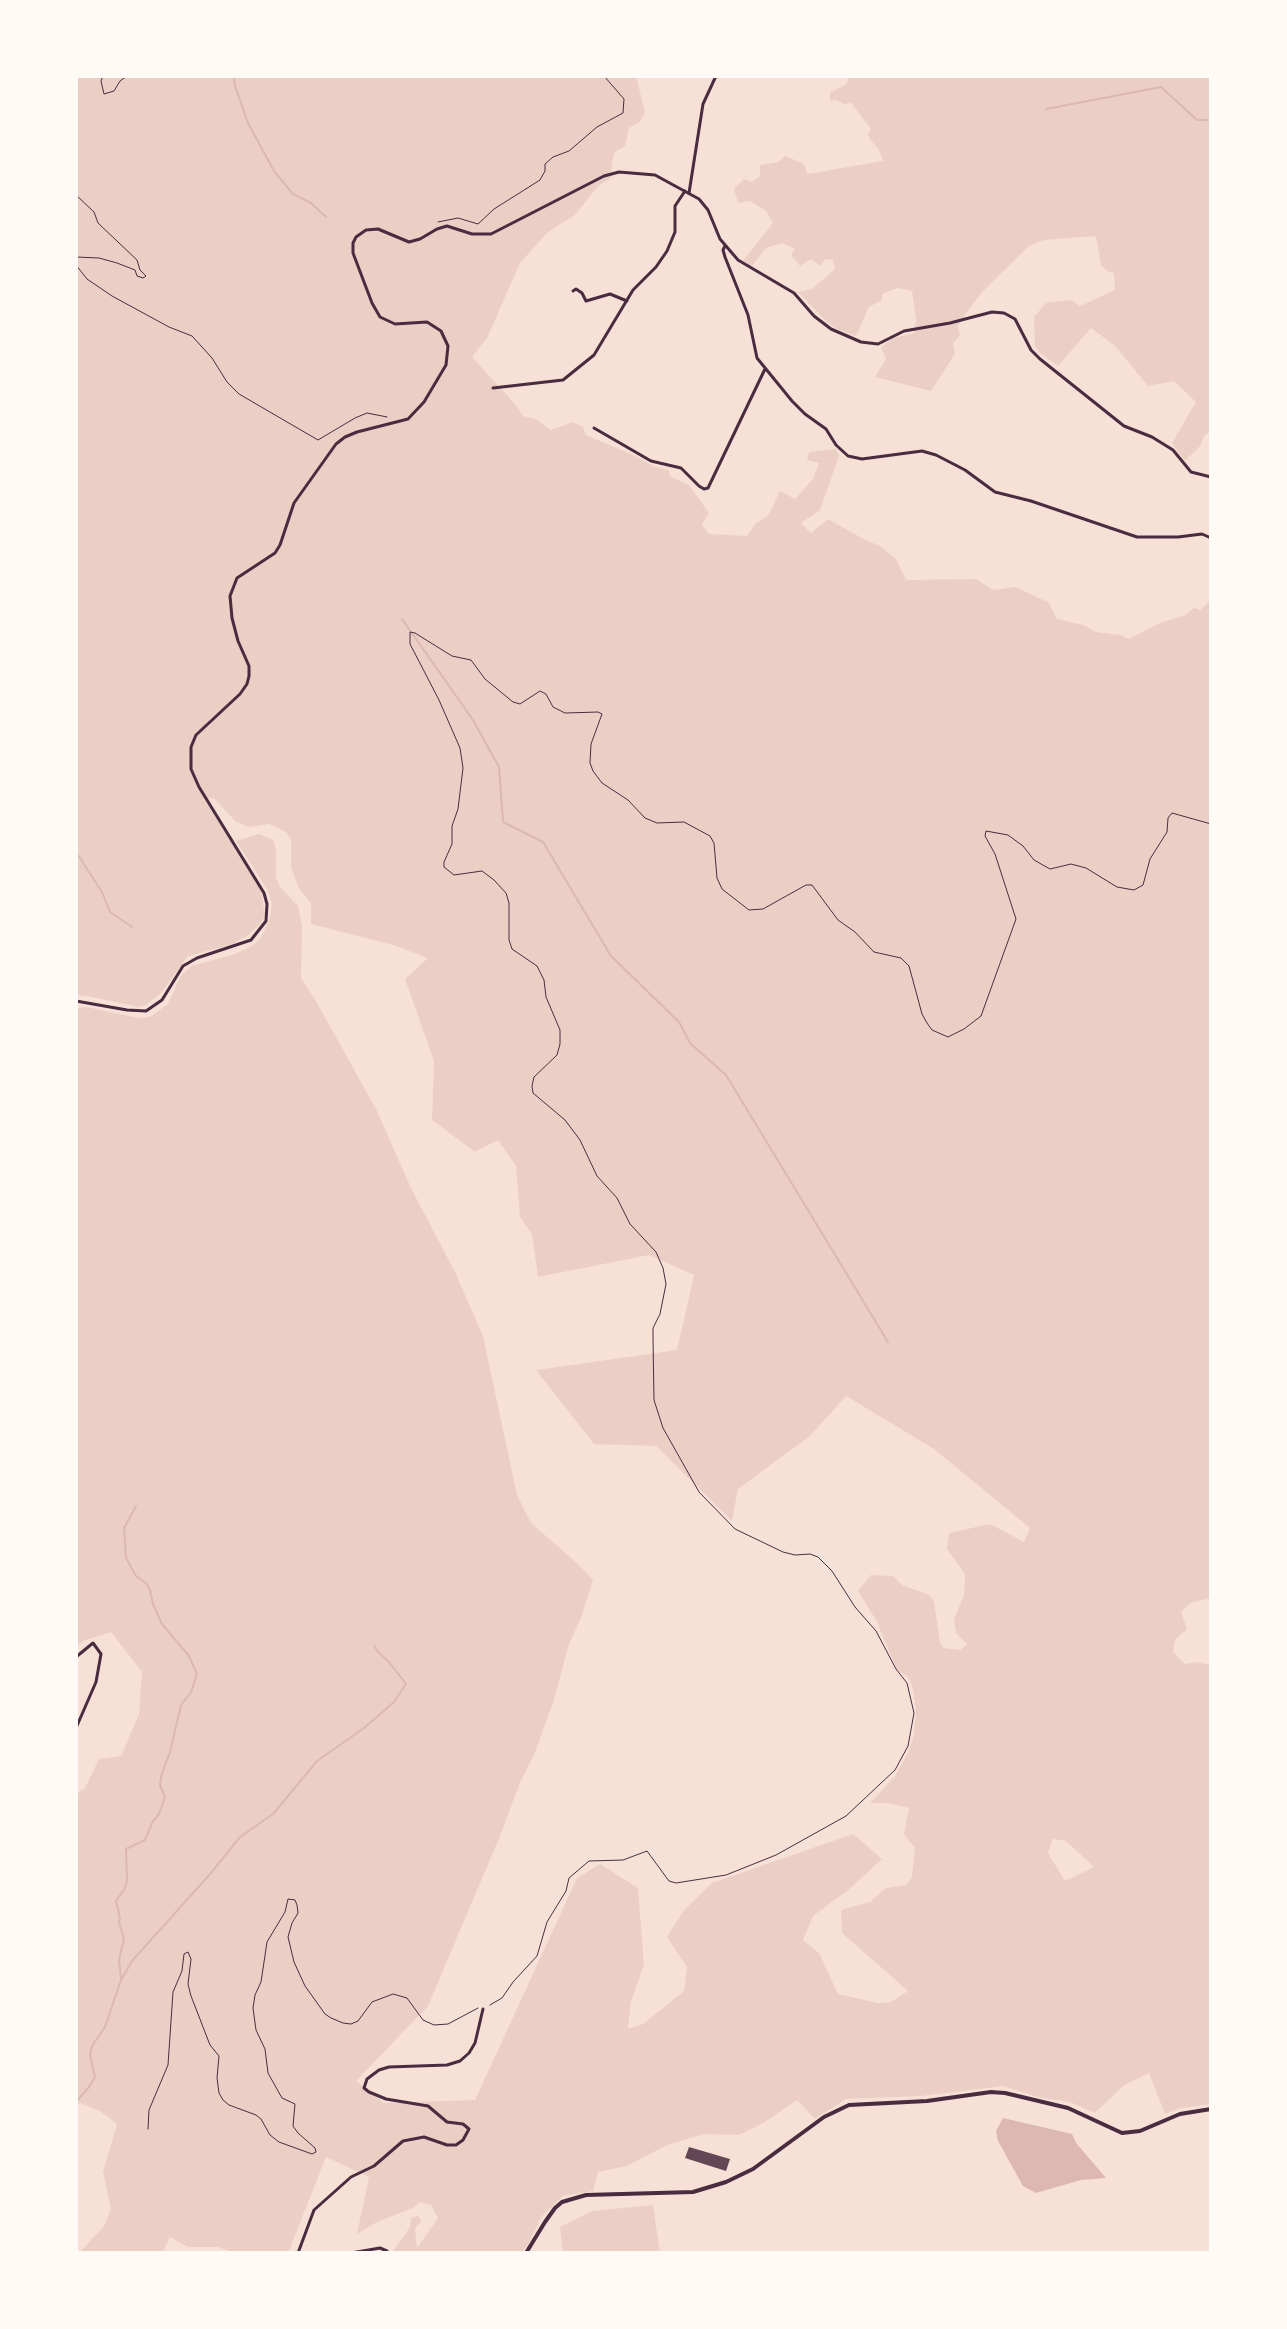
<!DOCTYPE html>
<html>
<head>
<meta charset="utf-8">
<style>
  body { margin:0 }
  #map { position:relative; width:1287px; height:2329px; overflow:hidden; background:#f7e1d7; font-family:Roboto,sans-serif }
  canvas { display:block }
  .frame { position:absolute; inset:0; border:78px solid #fffaf5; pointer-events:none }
</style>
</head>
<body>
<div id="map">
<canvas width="1287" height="2329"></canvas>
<div class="frame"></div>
</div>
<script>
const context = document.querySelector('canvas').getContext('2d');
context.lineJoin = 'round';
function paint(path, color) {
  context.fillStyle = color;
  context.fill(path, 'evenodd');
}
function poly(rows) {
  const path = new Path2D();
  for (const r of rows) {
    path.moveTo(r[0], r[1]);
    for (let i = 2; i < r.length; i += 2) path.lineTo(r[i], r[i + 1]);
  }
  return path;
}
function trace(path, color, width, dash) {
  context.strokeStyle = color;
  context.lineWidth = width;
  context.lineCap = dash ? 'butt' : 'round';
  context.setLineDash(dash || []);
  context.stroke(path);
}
paint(poly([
  [76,76,636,76,645,112,640,122,629,128,625,146,615,152,612,162,611,178,598,186,575,215,548,232,520,263,487,338,472,357,515,404,523,416,536,419,551,430,573,422,583,427,586,435,631,454,655,467,668,470,671,477,689,485,709,513,702,525,709,534,747,536,756,523,768,516,780,491,795,499,813,479,819,463,807,460,809,452,836,449,839,456,820,510,801,523,811,533,828,519,869,542,879,545,896,559,906,580,976,579,993,590,1015,587,1048,602,1057,619,1083,625,1096,632,1121,635,1129,639,1160,623,1185,615,1194,608,1200,610,1211,600,1211,1598,1190,1603,1181,1612,1187,1629,1175,1640,1173,1652,1185,1664,1197,1662,1211,1665,1211,2104,1181,2108,1165,2114,1149,2073,1123,2086,1095,2113,1070,2102,1041,2098,1003,2086,922,2096,846,2099,815,2119,797,2100,765,2122,739,2135,704,2134,667,2145,627,2166,598,2172,593,2191,563,2196,542,2216,527,2246,520,2253,392,2253,410,2227,411,2218,418,2216,422,2221,415,2228,417,2248,438,2218,431,2205,419,2202,413,2208,377,2222,357,2234,369,2177,326,2157,288,2253,235,2253,218,2247,188,2247,170,2237,162,2253,79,2253,104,2226,111,2209,103,2172,117,2124,100,2111,80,2103,76,2108,76,1794,85,1788,99,1759,121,1756,139,1714,142,1672,111,1632,83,1641,76,1647,76,1008,87,1007,139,1018,150,1017,168,1004,180,977,191,966,235,954,252,946,261,938,270,918,272,904,267,889,236,841,259,834,273,840,276,849,276,877,280,887,298,906,302,926,301,978,317,1003,377,1111,411,1188,455,1272,483,1336,517,1495,531,1523,578,1564,593,1580,581,1618,569,1644,554,1700,534,1755,520,1783,500,1836,428,2006,356,2081,384,2103,475,2100,577,1878,600,1864,638,1888,644,1965,631,2001,628,2029,643,2024,684,1991,687,1967,667,1937,684,1910,712,1883,853,1834,882,1859,847,1891,813,1916,803,1940,819,1953,838,1994,878,2003,891,2002,908,1991,842,1933,841,1910,870,1902,886,1888,906,1885,912,1877,915,1848,904,1834,909,1808,889,1803,870,1803,895,1776,909,1751,914,1734,916,1712,913,1689,908,1677,897,1670,876,1620,858,1591,871,1575,893,1576,902,1585,929,1595,934,1601,940,1643,944,1648,960,1650,967,1644,956,1633,954,1619,964,1595,965,1574,947,1549,949,1533,990,1524,1024,1542,1030,1528,934,1449,846,1396,810,1436,738,1489,732,1521,656,1446,594,1444,536,1370,677,1350,694,1275,649,1255,538,1277,532,1234,520,1217,516,1166,498,1140,475,1152,432,1120,434,1061,405,979,428,958,393,945,311,924,311,903,300,890,291,868,291,840,286,832,269,824,248,827,235,821,214,798,204,799,261,889,265,916,260,924,247,936,230,945,188,956,161,993,146,1005,139,1007,87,996,76,995],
  [1053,1839,1066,1841,1094,1867,1065,1881,1048,1853],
  [850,76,1211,76,1211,431,1205,435,1200,446,1185,461,1172,443,1196,402,1174,381,1148,386,1115,346,1091,328,1058,366,1040,353,1035,346,1034,317,1046,303,1071,300,1080,306,1115,290,1114,273,1107,271,1101,265,1096,236,1044,240,1029,246,982,292,964,316,958,326,960,336,953,343,955,354,931,391,875,377,886,359,881,347,894,338,914,333,916,320,912,291,897,288,882,294,882,300,869,307,856,336,837,329,826,321,798,292,812,289,835,269,833,260,825,259,820,266,811,259,800,266,791,255,795,249,782,243,766,248,752,266,743,261,773,223,766,211,750,201,738,203,734,189,744,179,752,182,760,176,760,165,778,162,785,156,804,164,807,174,883,161,878,148,870,140,868,134,871,129,851,103,844,104,836,100,830,101,830,93,846,84],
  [653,2205,660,2253,563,2253,560,2227,592,2211]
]), '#ebcfc5');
paint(poly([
  [1003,2118,1072,2134,1076,2143,1106,2178,1081,2180,1036,2193,1023,2186,998,2141,996,2131]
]), '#dcb8b0');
trace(poly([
  [234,76,235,86,248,123,274,171,293,194,311,203,326,217],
  [1046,109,1161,87,1197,120,1211,120],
  [402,619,473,720,499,767,503,822,543,842,611,956,679,1022,690,1043,726,1075,888,1342],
  [76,852,102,892,110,912,132,927],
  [121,1980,119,1960,124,1939,119,1922,120,1918,116,1901,124,1890,127,1881,126,1849,145,1840,153,1821,159,1814,165,1797,160,1785,161,1776,170,1752,181,1705,191,1692,197,1674,189,1656,162,1624,153,1604,150,1590,146,1583,136,1576,126,1558,124,1528,136,1506],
  [76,2102,89,2087,95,2077,90,2055,92,2046,105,2027,121,1980,132,1961,211,1873,240,1837,273,1814,317,1761,364,1728,394,1702,406,1684,389,1662,377,1651,375,1646]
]), '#dcb8b0', 2);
paint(poly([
  [689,2147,730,2159,726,2171,685,2158]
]), '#644757');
trace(poly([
  [103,76,101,81,104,94,114,91,120,81,127,76],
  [76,195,94,212,98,223,137,260,140,270,146,276,143,278,137,276,135,270,117,263,99,258,76,257],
  [438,222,458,218,478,224,494,209,540,180,545,171,545,164,553,157,569,151,597,127,623,113,624,99,604,76],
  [76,265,87,279,112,296,169,327,192,336,212,358,227,382,239,394,318,440,355,418,367,413,387,417],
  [490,2005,502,1998,513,1982,537,1956,547,1922,566,1891,569,1878,589,1861,623,1860,647,1851,669,1881,676,1883,726,1875,776,1855,846,1816,895,1770,908,1746,914,1713,907,1683,896,1669,876,1631,855,1607,832,1571,818,1557,810,1554,795,1555,783,1552,735,1529,699,1492,663,1428,654,1400,653,1338,653,1328,660,1314,666,1284,663,1268,656,1252,630,1224,617,1198,597,1176,580,1140,565,1120,533,1093,532,1086,534,1077,557,1055,560,1044,560,1030,546,997,544,980,537,966,512,949,509,940,509,903,506,893,494,880,482,871,454,875,444,867,444,862,452,844,452,826,458,809,463,768,460,748,439,700,410,644,410,632,415,633,452,656,471,660,485,679,513,702,520,704,540,691,546,694,553,707,565,713,598,712,602,714,591,744,590,763,593,771,602,783,628,800,645,818,657,823,684,822,710,836,714,843,717,878,722,889,749,910,763,909,806,885,812,885,838,920,855,932,874,952,901,958,909,966,922,1014,927,1023,932,1030,948,1037,964,1029,981,1016,1016,919,995,854,985,836,986,831,1008,835,1023,846,1034,860,1050,869,1071,864,1086,868,1117,887,1134,890,1143,885,1150,859,1167,832,1168,818,1172,813,1211,824],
  [148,2129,149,2110,168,2065,173,1992,182,1971,184,1954,188,1952,191,1959,188,1984,191,1996,210,2045,219,2056,217,2078,219,2093,223,2100,229,2105,256,2115,261,2119,270,2135,279,2142,312,2154,316,2152,315,2148,298,2133,293,2126,295,2104,282,2098,268,2073,265,2049,256,2030,253,2008,255,1995,261,1982,267,1942,285,1912,288,1899,295,1900,297,1905,298,1913,292,1923,288,1937,294,1962,305,1986,325,2014,331,2018,343,2023,351,2024,358,2021,372,2002,393,1994,407,1998,423,2020,434,2025,448,2024,478,2008]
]), '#4a2c40', 1);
trace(poly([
  [689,193,703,104,716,76],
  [725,246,723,250,725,257,748,315,757,358,792,401,805,414,826,429,836,445,848,456,862,459,922,451,936,455,965,470,995,492,1031,501,1137,537,1178,537,1202,534,1211,538],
  [573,291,576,289,582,293,586,301,610,294,627,301],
  [493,388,563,380,594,355,633,290,656,267,667,251,675,232,675,206,685,191],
  [594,428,651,461,681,468,699,486,704,489,708,488,765,369],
  [76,1657,93,1643,101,1654,96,1682,76,1728],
  [298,2253,314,2210,351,2177,374,2166,403,2141,424,2137,447,2145,456,2145,463,2140,469,2129,463,2124,447,2122,428,2106,386,2099,369,2092,364,2088,367,2079,379,2070,389,2067,447,2065,460,2061,469,2053,475,2043,483,2009],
  [351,2253,380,2248,387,2251,386,2253]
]), '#4a2c40', 3);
trace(poly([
  [76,1001,127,1010,146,1011,162,1000,183,966,197,958,251,940,266,921,267,904,264,893,199,787,191,769,191,747,196,735,240,694,247,684,249,676,249,666,238,641,232,618,230,596,237,578,275,553,280,545,294,503,336,444,345,437,357,432,408,419,424,402,446,365,448,346,441,331,427,322,395,324,380,317,372,303,353,253,353,243,356,237,366,230,378,229,409,242,420,239,437,229,447,226,472,234,491,234,604,176,619,172,655,175,699,199,708,210,720,239,738,260,794,293,814,316,831,329,861,342,878,344,904,331,950,323,992,312,1004,313,1015,319,1031,350,1040,359,1124,426,1152,437,1173,450,1191,472,1211,477]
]), '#4a2c40', 3);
trace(poly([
  [526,2253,545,2222,555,2208,562,2202,586,2195,693,2192,726,2182,753,2169,824,2117,849,2105,927,2101,991,2092,1005,2093,1068,2108,1122,2133,1140,2131,1180,2114,1211,2109]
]), '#4a2c40', 4);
</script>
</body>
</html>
